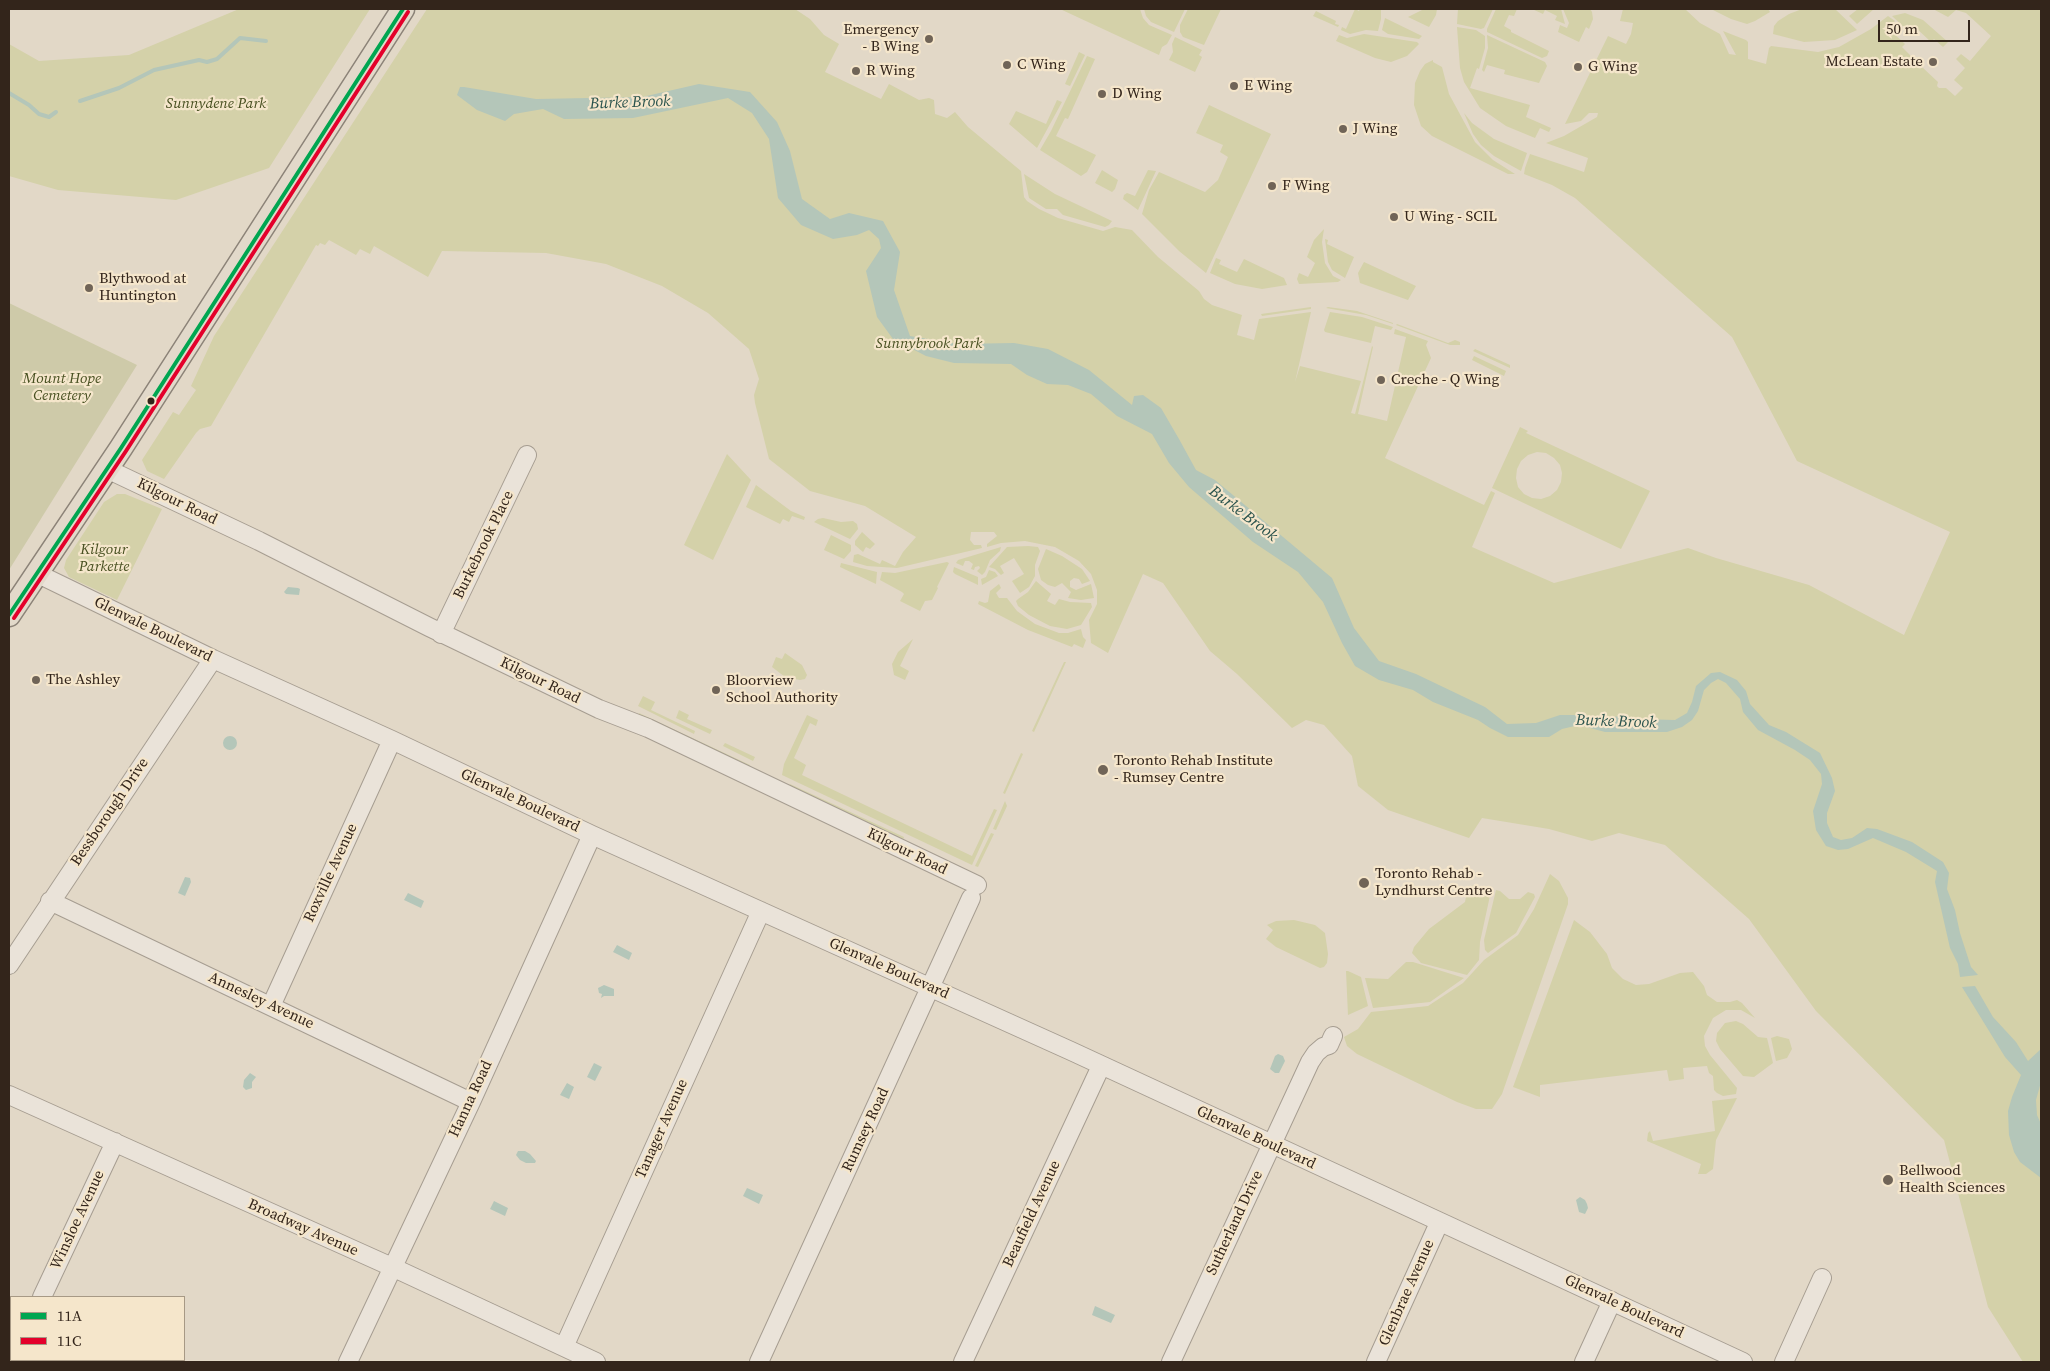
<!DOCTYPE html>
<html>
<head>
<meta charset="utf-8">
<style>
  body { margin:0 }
  #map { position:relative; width:2050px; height:1371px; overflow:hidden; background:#e2d8c7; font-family:"Source Serif 4",serif }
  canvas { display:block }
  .frame { position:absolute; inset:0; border:10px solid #33251b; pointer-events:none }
  .legend { position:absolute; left:10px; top:1296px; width:175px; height:65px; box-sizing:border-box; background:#f5e6cb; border:1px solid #a79985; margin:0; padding:6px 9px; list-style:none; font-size:15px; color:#33251b }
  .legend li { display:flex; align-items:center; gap:10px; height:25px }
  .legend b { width:25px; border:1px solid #a79985 }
  .scale { position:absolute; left:1878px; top:20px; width:92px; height:22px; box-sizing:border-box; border:2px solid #33251b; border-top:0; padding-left:6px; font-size:15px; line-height:18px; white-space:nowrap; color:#33251b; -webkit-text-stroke:4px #f5e6cb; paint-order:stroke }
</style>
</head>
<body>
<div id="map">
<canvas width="2050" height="1371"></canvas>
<div class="frame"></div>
<ul class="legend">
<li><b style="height:6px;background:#00a651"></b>11A</li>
<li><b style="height:6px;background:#e4002b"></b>11C</li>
</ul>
<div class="scale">50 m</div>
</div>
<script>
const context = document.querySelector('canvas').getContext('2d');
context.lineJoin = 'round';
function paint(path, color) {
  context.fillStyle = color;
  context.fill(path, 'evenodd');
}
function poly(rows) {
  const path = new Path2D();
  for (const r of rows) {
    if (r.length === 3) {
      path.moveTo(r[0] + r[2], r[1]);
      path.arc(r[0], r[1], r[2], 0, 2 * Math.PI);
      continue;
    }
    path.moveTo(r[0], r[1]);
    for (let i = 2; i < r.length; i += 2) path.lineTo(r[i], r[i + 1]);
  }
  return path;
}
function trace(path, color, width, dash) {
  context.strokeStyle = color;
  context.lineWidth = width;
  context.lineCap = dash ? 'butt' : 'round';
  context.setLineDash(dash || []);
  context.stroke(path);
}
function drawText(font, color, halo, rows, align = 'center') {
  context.font = font + ' "Source Serif 4",serif';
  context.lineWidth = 4.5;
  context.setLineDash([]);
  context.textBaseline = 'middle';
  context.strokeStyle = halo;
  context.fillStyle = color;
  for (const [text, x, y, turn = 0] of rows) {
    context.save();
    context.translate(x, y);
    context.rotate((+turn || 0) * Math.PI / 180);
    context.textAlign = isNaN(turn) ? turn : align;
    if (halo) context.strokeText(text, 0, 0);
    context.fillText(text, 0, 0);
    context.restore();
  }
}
paint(poly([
  [239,9,370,9,269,168,176,200,58,190,9,176,9,44,39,61,129,55],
  [427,9,795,9,810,19,824,35,839,44,825,72,881,99,889,84,919,100,929,98,934,100,935,114,947,118,955,112,968,127,1021,171,1024,197,1027,201,1039,209,1058,218,1103,231,1115,227,1132,230,1158,257,1199,291,1204,299,1212,305,1242,315,1237,335,1254,340,1259,319,1311,312,1295,382,1300,366,1361,381,1351,413,1355,414,1372,346,1373,347,1358,414,1387,421,1406,337,1394,334,1395,329,1428,341,1426,345,1431,358,1385,458,1484,505,1491,491,1495,493,1472,547,1554,583,1688,548,1716,558,1809,585,1904,635,1950,532,1797,461,1732,337,1575,198,1552,185,1524,174,1525,168,1530,154,1584,172,1588,158,1546,143,1564,136,1597,117,1598,113,1589,113,1581,121,1565,124,1608,36,1626,44,1631,34,1633,23,1620,21,1623,9,1685,9,1700,23,1720,34,1729,54,1736,55,1723,31,1746,40,1748,42,1748,59,1766,64,1769,48,1771,46,1818,52,1839,47,1871,29,1888,16,1895,21,1888,28,1905,44,1902,47,1912,57,1917,57,1915,65,1918,68,1922,67,1938,82,1937,86,1939,88,1946,88,1955,96,1963,88,1954,80,1965,68,1956,59,1961,54,1970,61,1991,36,1966,13,1956,10,1948,17,1933,9,2041,9,2041,1362,2023,1362,1988,1307,1944,1140,1816,1011,1749,919,1665,845,1619,833,1592,841,1549,829,1482,818,1469,838,1388,810,1358,786,1352,756,1324,725,1306,720,1292,728,1237,674,1210,651,1163,583,1143,574,1108,653,1091,643,1089,620,1097,604,1097,590,1091,574,1079,561,1055,547,1025,541,1001,543,987,547,987,544,997,536,994,532,971,532,970,540,974,545,981,545,982,548,897,568,867,566,853,562,854,555,858,554,880,564,882,560,895,566,903,552,916,537,865,506,810,491,769,459,755,403,754,395,759,379,749,349,708,313,662,286,606,264,546,253,442,251,428,277,374,246,370,254,360,249,356,255,329,240,325,245,320,243,318,246,316,245,211,426,200,429,196,433,164,479,147,471,142,460,173,412,179,415,196,390,191,386,214,336],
  [1060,9,1140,9,1143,18,1149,25,1172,35,1167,44,1162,47,1159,55],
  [1144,9,1185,9,1174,32,1151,22,1146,16],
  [1188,9,1221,9,1204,45,1183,37,1180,32,1180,25],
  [1355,9,1359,11,1360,9,1381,9,1381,19,1378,31,1366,30,1350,34,1341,30,1342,27,1346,29],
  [1424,9,1437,9,1436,15,1429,27,1408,17],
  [1458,9,1493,9,1484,28,1481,29,1457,24],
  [1496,9,1517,9,1514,16,1509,15,1504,26,1511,30,1511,32,1549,51,1547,56,1542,58,1487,32,1487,29],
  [1532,9,1561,9,1565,24,1555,20,1557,16,1545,10,1543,14],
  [1563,9,1590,9,1592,12,1593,19,1589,29,1586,27,1579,42,1558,32,1560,25,1567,28,1569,23],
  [1711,9,1768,9,1770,12,1755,21,1747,24,1731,19],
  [1802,9,1835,9,1857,30,1835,40,1804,42,1773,34,1774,26,1778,21,1789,14],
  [1858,9,1874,9,1857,24,1849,16],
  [1316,11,1336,21,1335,24,1339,25,1338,27,1313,16],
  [1905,13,1923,20,1948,42,1943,47,1934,39,1931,42,1915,27,1909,32,1892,16],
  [1385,18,1422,36,1419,39,1388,34,1382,30],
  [1457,27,1476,30,1485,36,1485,48,1479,69,1477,68,1470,88,1530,105,1526,117,1551,128,1549,132,1540,128,1535,138,1506,126,1480,108,1464,82,1460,68],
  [1364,34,1417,42,1419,44,1407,56,1391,62,1375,58,1336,41,1339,35,1347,38],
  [1487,35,1545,62,1547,66,1539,83,1504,74,1505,70,1487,65,1484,72,1482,70,1488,48],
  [1175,37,1202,50,1199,55,1202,57,1195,72,1169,60,1173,52,1172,44],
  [1079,52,1085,55,1070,86,1065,84],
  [1087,56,1095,59,1068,119,1065,118,1056,136,1096,155,1087,172,1081,176,1040,150,1051,131],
  [1433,60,1433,62,1442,67,1449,94,1475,142,1493,160,1515,174,1508,174,1432,136,1421,126,1414,105,1415,83,1420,71,1425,64],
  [1057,100,1062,102,1037,148,1009,124,1016,111,1046,124],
  [1209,105,1271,134,1206,273,1179,251,1142,214,1149,190,1159,172,1205,192,1218,180,1228,157,1220,152,1223,145,1196,133],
  [1464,113,1472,123,1494,139,1527,153,1521,171,1494,156,1481,145,1473,134],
  [1102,170,1118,180,1115,189,1112,192,1095,183],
  [1148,170,1156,171,1138,210,1123,199,1124,195,1127,193,1135,196],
  [1024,174,1055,194,1112,221,1109,225,1105,227,1063,215,1057,209,1046,209,1029,198],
  [1324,229,1322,242,1325,263,1333,276,1341,280,1338,282,1299,284,1297,279,1299,273,1308,277,1315,263,1307,257,1314,240],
  [1325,239,1328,240,1327,244,1354,257,1345,278,1332,270,1328,262],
  [1216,258,1221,260,1219,264,1237,272,1244,259,1284,278,1287,285,1262,289,1235,284,1210,273],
  [1364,262,1416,286,1408,300,1360,283,1358,273],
  [1311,307,1311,309,1262,316,1261,314],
  [1328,307,1357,311,1393,323,1393,324,1366,315,1326,308],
  [1330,312,1362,317,1393,327,1391,330,1375,326,1371,343,1325,332,1324,330],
  [1397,324,1448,343,1455,340,1460,342,1460,345,1450,345,1396,325],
  [1475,349,1510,365,1510,368,1473,351],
  [1474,356,1506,371,1504,376,1472,360],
  [1520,427,1528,431,1526,433,1650,491,1621,549,1492,488],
  [1537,452,1546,453,1554,458,1560,465,1562,473,1561,482,1557,490,1550,496,1541,499,1532,498,1524,494,1518,487,1516,478,1517,469,1521,461,1528,455],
  [727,454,751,480,713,560,684,545],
  [756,485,791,511,805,517,804,520,792,516,789,522,783,519,780,524,746,507],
  [117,494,125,494,162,509,117,600,69,577,64,568,66,560,104,502],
  [823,518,841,522,853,521,857,524,858,529,850,539,814,522,818,519],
  [862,532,875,544,870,549,866,547,863,552,855,545,855,541],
  [831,535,851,545,851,551,844,559,824,550],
  [1028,546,1038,547,1040,551,1035,565,1035,576,1029,587,1020,593,1012,581,1024,574,1014,558,1000,566,1004,573,1001,575,995,569,989,567,1007,547],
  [1001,547,1000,551,990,560,985,572,982,575,977,571,980,568,979,566,975,567,974,570,971,569,973,564,969,561,965,561,963,566,956,563,958,560],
  [1046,549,1062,556,1082,569,1090,581,1082,584,1079,579,1074,578,1070,581,1070,587,1076,590,1091,584,1094,598,1081,600,1068,598,1071,592,1062,583,1055,587,1048,585,1041,580,1038,569],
  [947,562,949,563,937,587,938,588,932,600,925,601,920,611,900,601,904,594,902,592,880,580,882,572,895,573],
  [841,563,877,572,876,584,840,567],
  [954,567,978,577,978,585,955,574,953,572],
  [989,570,995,572,998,576,982,585,981,579,986,577],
  [1036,581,1051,594,1047,601,1055,605,1059,599,1070,602,1091,603,1092,607,1081,625,1067,629,1050,626,1029,615,1018,606,1016,601,1018,599,1028,592],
  [999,584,1001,588,996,593,999,598,1007,598,1017,611,1035,624,1059,633,1068,633,1081,629,1083,637,1086,640,1083,648,1074,644,1072,647,1028,630,978,604,979,601,985,603,988,602,990,591],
  [913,639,900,666,909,671,905,680,894,675,892,664,898,652],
  [785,653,802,665,807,675,805,679,800,680,785,677,772,667,776,657,782,659],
  [1064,662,1066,662,1034,732,1032,731],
  [643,696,655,702,651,710,695,731,694,734,638,706],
  [679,710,689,715,687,719,712,730,710,734,676,718],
  [639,713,750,765,749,768,638,715],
  [807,715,818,720,816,726,810,723,794,758,806,765,802,775,972,856,994,809,997,810,972,865,782,775,784,764],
  [725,743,755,757,753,761,723,746],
  [1021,753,1023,754,1005,794,1003,793],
  [790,784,904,837,903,840,788,787],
  [1005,801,1007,806,996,830,993,829],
  [991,833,994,834,978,867,975,866],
  [1550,874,1559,881,1568,898,1568,904,1502,1094,1492,1109,1476,1109,1457,1102,1357,1054,1347,1046,1344,1037,1358,1029,1371,1012,1428,1006,1463,983,1484,960,1518,935,1534,909],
  [1475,885,1491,891,1480,942,1479,960,1467,975,1421,963,1412,953,1414,947,1429,929,1465,902,1468,887],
  [1496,890,1500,891,1509,899,1520,899,1528,892,1534,894,1535,897,1516,933,1488,953,1485,950,1484,940],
  [1294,920,1315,925,1325,933,1328,954,1327,963,1324,967,1320,968,1276,947,1266,939,1273,930,1267,925,1276,921],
  [1574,920,1590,932,1607,954,1612,968,1623,979,1636,985,1649,984,1680,973,1693,972,1704,986,1707,995,1717,1002,1730,1002,1737,1000,1742,1003,1755,1018,1741,1010,1726,1010,1713,1018,1704,1036,1705,1046,1710,1055,1737,1088,1736,1094,1723,1096,1717,1093,1714,1090,1713,1076,1709,1073,1707,1066,1683,1068,1684,1079,1669,1081,1667,1070,1540,1085,1540,1097,1513,1087],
  [1406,962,1413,962,1464,978,1430,1002,1373,1008,1365,978,1388,979],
  [1346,971,1348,971,1361,977,1368,1006,1348,1015],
  [1736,1021,1743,1024,1758,1037,1767,1038,1773,1063,1754,1077,1743,1076,1720,1049,1716,1041,1717,1033,1725,1023],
  [1777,1036,1789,1039,1792,1049,1787,1058,1776,1061,1771,1038],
  [1737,1098,1716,1140,1713,1169,1706,1174,1698,1174,1701,1164,1647,1141,1648,1133,1650,1131,1653,1141,1715,1131,1712,1101]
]), '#d4d1a9');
paint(poly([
  [9,303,137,365,9,570]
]), '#cecaa9');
paint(poly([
  [699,84,750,92,777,122,790,151,802,199,830,219,849,213,883,221,900,252,894,290,910,336,958,344,1014,343,1048,349,1089,370,1132,405,1134,396,1143,395,1161,408,1179,439,1196,470,1215,480,1332,578,1354,628,1379,661,1416,674,1485,707,1507,724,1536,723,1560,715,1580,715,1605,720,1621,715,1639,719,1675,720,1687,713,1692,702,1696,686,1711,673,1720,672,1737,680,1746,691,1750,704,1769,725,1786,732,1820,753,1832,778,1835,791,1827,813,1827,823,1833,837,1841,840,1852,838,1867,828,1877,829,1912,842,1943,862,1949,873,1947,889,1955,910,1960,933,1971,967,1978,975,1960,977,1958,964,1950,948,1935,882,1937,871,1906,852,1873,838,1848,849,1838,850,1826,846,1816,830,1813,811,1822,784,1821,774,1810,760,1795,750,1758,730,1743,712,1740,699,1726,683,1718,679,1711,683,1704,690,1698,711,1692,720,1682,727,1667,732,1605,732,1579,725,1562,729,1549,737,1508,737,1490,728,1478,720,1433,702,1413,690,1379,680,1355,666,1342,643,1323,602,1298,572,1253,542,1189,487,1169,463,1152,434,1117,416,1091,394,1068,385,1047,384,1027,375,1011,364,954,363,926,356,893,339,877,317,866,271,881,248,879,239,869,230,857,235,833,239,801,225,778,198,769,139,752,113,728,98,633,118,564,119,543,109,514,114,505,121,477,110,457,95,460,87,464,87,536,99,642,97],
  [288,587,298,588,300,589,299,595,286,594,284,592],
  [230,743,7],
  [185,877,190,878,191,882,185,896,178,893],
  [408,893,424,901,421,908,404,900],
  [617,945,632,953,629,960,613,952],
  [604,985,614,989,614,996,604,996,601,998,602,994,599,993,598,988],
  [1975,986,1993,1017,2016,1042,2028,1061,2041,1049,2041,1082,2036,1100,2037,1115,2041,1124,2041,1178,2020,1162,2014,1152,2009,1135,2008,1111,2012,1097,2021,1075,2005,1057,1962,987],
  [1278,1054,1283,1056,1285,1061,1279,1073,1275,1073,1270,1069,1275,1056],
  [594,1063,602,1067,595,1081,587,1077],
  [250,1073,256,1077,252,1082,252,1088,246,1090,243,1087,244,1080],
  [567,1083,574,1087,569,1099,560,1095],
  [518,1151,525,1151,530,1154,536,1161,535,1163,526,1163,520,1160,516,1155],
  [747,1188,763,1195,759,1204,743,1196],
  [1580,1197,1585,1200,1587,1204,1588,1208,1585,1214,1579,1212,1576,1200],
  [494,1201,508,1208,505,1216,490,1209],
  [1095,1306,1115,1315,1111,1323,1092,1315]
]), '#b4c6b9');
trace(poly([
  [9,93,29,105,39,114,49,117,56,112],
  [80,101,119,88,154,70,199,60,207,62,217,59,240,38,266,41]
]), '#b4c6b9', 4);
const minor = poly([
  [107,469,259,541,429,627,599,709,648,728,977,885],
  [36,573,213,659,392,740,592,835,1071,1051,1743,1362],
  [441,634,527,455],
  [50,901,471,1102],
  [9,965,213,659],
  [271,1006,392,740],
  [9,1095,392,1267,596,1362],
  [42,1297,115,1142],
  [564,1347,761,911],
  [20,1360,20,1362],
  [82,1362,108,1362],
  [348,1362,471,1102,592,835],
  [759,1362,971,898],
  [963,1362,1101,1066],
  [1171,1362,1310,1062,1316,1053,1323,1047,1329,1045,1333,1036],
  [1376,1362,1439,1223],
  [1584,1362,1612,1301],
  [1784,1362,1822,1278]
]);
const major = poly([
  [9,615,121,448,403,9]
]);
trace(minor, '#a69d91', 20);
trace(major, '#8c8378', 25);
trace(minor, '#eae3d9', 18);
trace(major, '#e2d9ca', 22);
trace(poly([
  [9,615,121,448,403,9]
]), '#00a651', 4);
trace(poly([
  [14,618,126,451,408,12]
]), '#e4002b', 4);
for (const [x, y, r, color] of [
  [929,39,5,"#706457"],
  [1933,62,5,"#706457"],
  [1007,65,5,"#706457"],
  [1578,67,5,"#706457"],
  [856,71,5,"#706457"],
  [1234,86,5,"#706457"],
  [1102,94,5,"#706457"],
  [1343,129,5,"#706457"],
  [1272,186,5,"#706457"],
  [1394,217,5,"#706457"],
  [89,288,5,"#706457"],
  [1381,380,5,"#706457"],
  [151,401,4.5,"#33251b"],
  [36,680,5,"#706457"],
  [716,690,5,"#706457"],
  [1103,770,6,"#706457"],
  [1364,883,6,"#706457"],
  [1888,1180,6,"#706457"]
]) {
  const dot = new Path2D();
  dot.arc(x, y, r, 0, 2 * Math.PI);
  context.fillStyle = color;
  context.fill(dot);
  trace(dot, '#f5e6cb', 2);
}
drawText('15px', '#33251b', '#f5e6cb', [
  ["Emergency",919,30,"right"],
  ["- B Wing",919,47,"right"],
  ["McLean Estate",1923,62,"right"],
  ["C Wing",1017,65],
  ["G Wing",1588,67],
  ["R Wing",866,71],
  ["E Wing",1244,86],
  ["D Wing",1112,94],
  ["J Wing",1353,129],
  ["F Wing",1282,186],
  ["U Wing - SCIL",1404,217],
  ["Blythwood at",99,279],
  ["Huntington",99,296],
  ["Creche - Q Wing",1391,380],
  ["The Ashley",46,680],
  ["Bloorview",726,681],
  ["School Authority",726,698],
  ["Toronto Rehab Institute",1114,761],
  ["- Rumsey Centre",1114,778],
  ["Toronto Rehab -",1375,874],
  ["Lyndhurst Centre",1375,891],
  ["Bellwood",1899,1171],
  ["Health Sciences",1899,1188]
], 'left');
drawText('italic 15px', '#485021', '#f5e6cb', [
  ["Sunnydene Park",216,104],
  ["Sunnybrook Park",929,344],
  ["Mount Hope",62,379],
  ["Cemetery",62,396],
  ["Kilgour",104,550],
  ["Parkette",104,567]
]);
drawText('15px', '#33251b', '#f5e6cb', [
  ["Kilgour Road",177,502,26],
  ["Burkebrook Place",484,545,-64],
  ["Glenvale Boulevard",153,630,26],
  ["Kilgour Road",540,681,26],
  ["Glenvale Boulevard",520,801,25],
  ["Bessborough Drive",110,812,-56],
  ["Kilgour Road",907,852,26],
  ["Roxville Avenue",331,873,-65],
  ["Glenvale Boulevard",889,969,24],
  ["Annesley Avenue",261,1001,25],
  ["Hanna Road",471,1099,-65],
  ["Tanager Avenue",662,1129,-66],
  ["Rumsey Road",866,1130,-65],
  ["Glenvale Boulevard",1256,1138,25],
  ["Beaufield Avenue",1032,1214,-65],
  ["Winsloe Avenue",78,1220,-65],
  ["Sutherland Drive",1235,1223,-65],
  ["Broadway Avenue",303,1228,24],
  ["Glenbrae Avenue",1407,1293,-66],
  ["Glenvale Boulevard",1624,1307,25]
]);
drawText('italic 16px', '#2a534d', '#f5e6cb', [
  ["Burke Brook",630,103,-2],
  ["Burke Brook",1243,514,37],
  ["Burke Brook",1616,722,2]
]);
</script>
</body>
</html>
